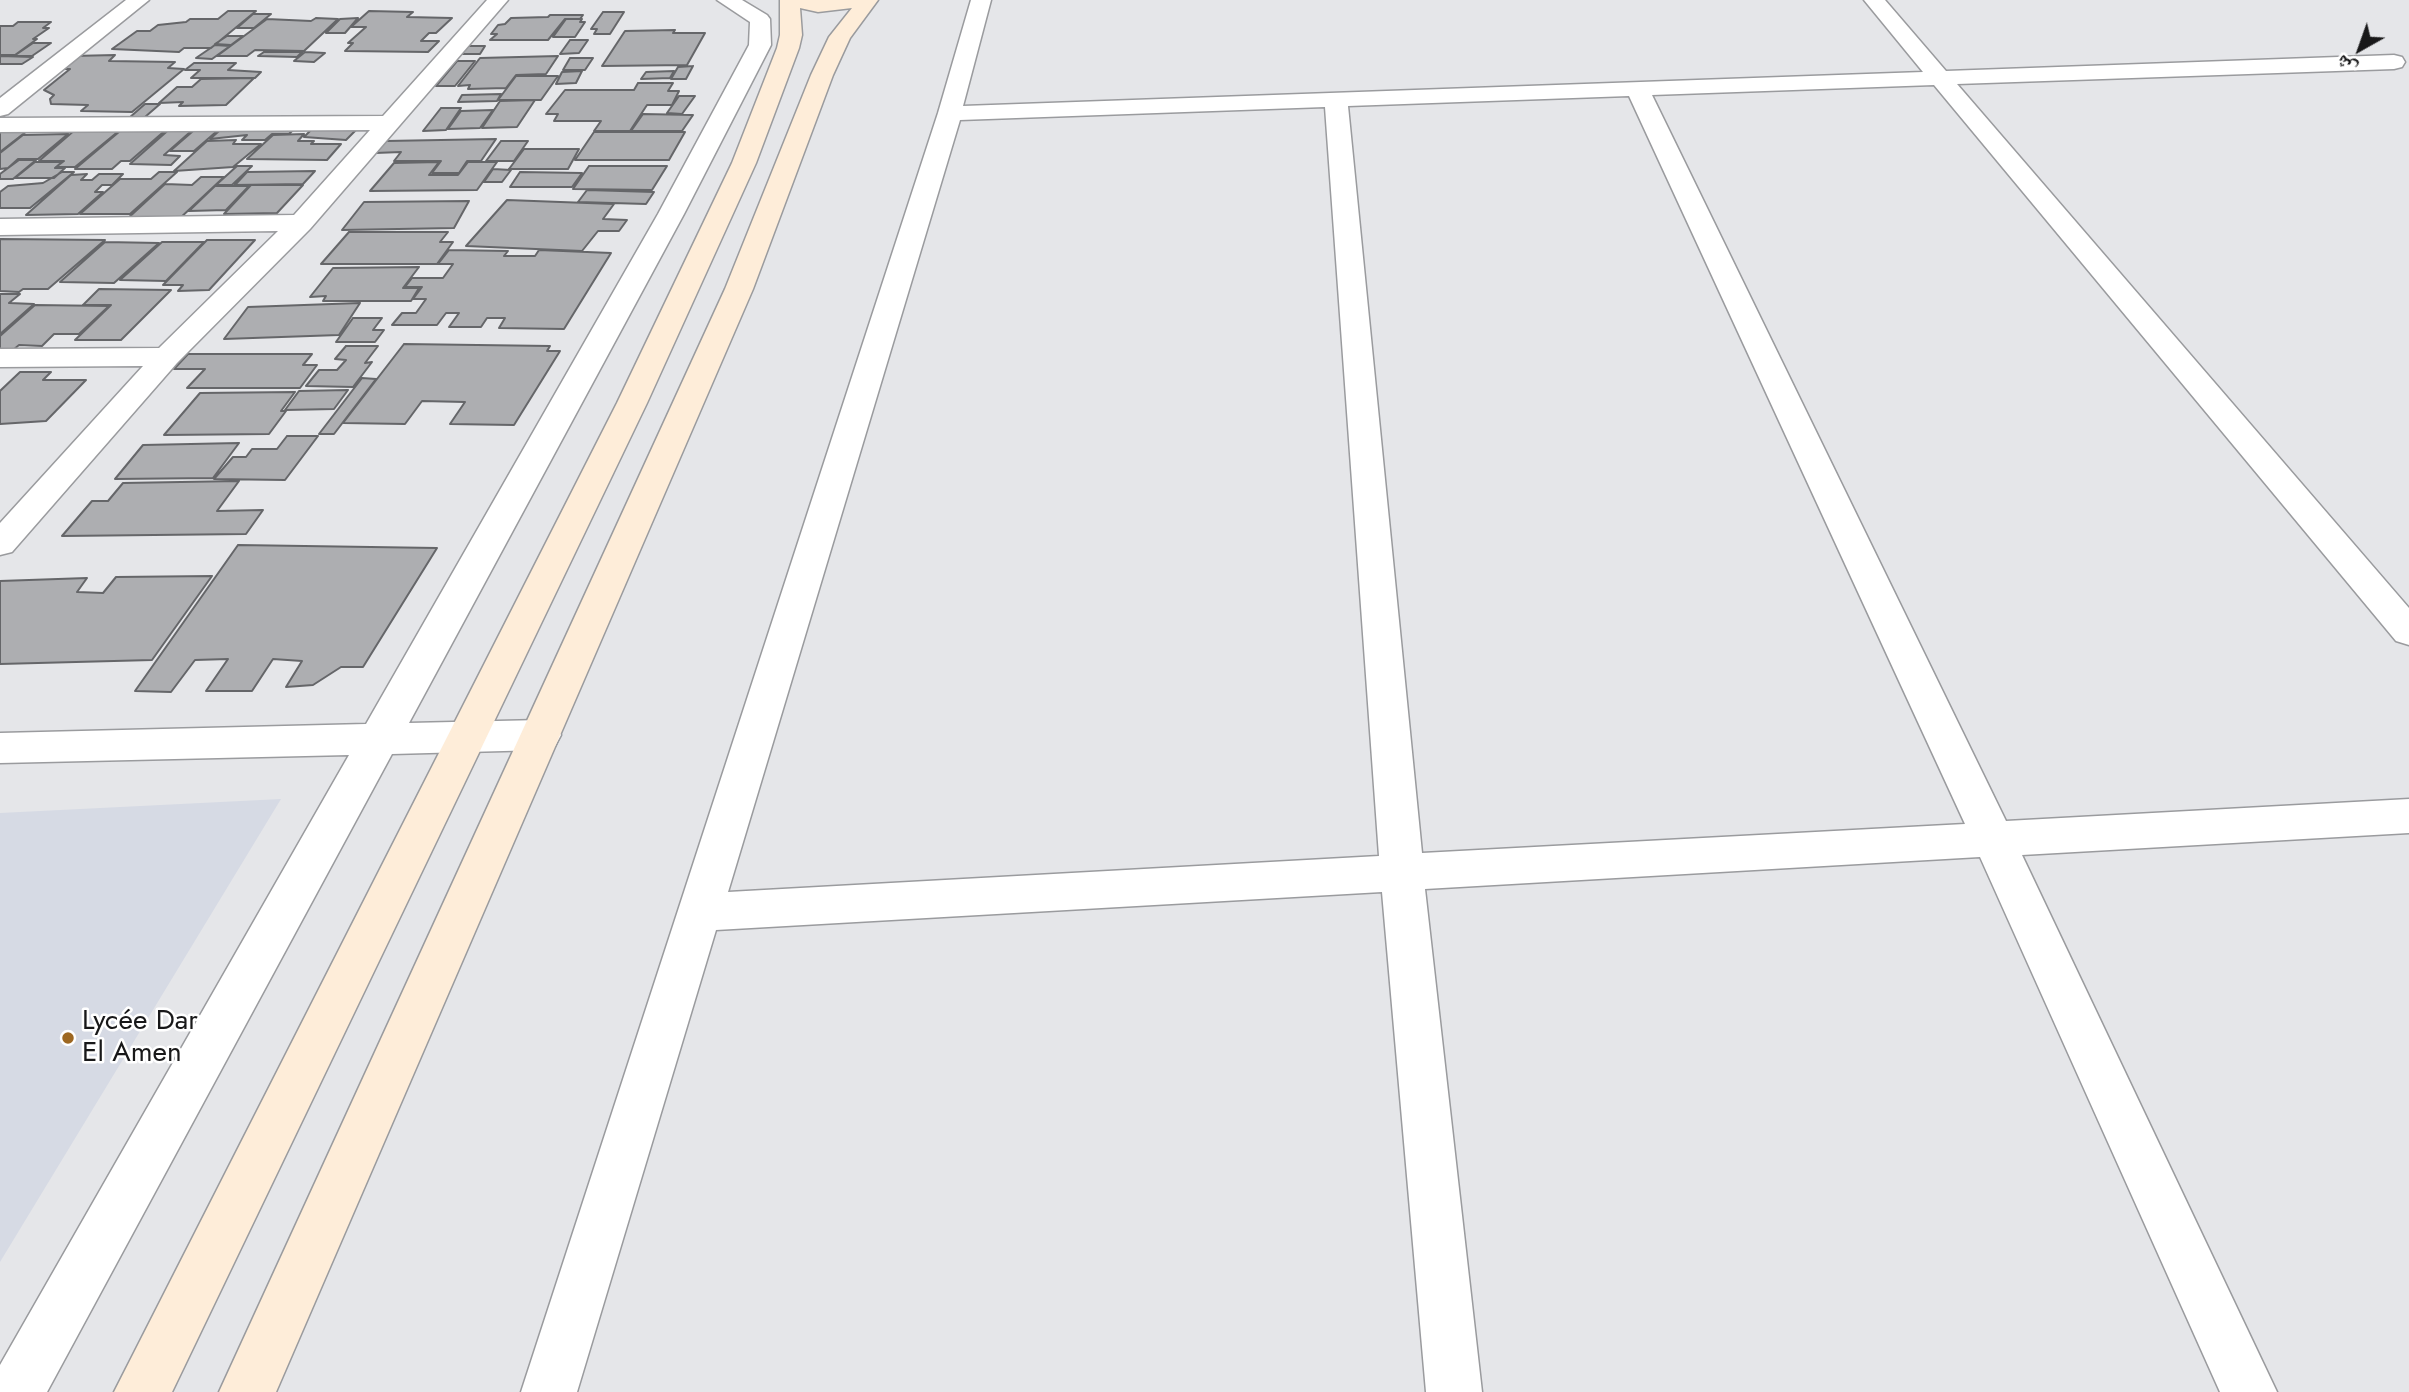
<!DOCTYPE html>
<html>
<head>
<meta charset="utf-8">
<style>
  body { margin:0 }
  #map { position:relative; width:2409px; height:1392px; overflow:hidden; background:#e5e6e9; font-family:Jost,"Noto Naskh Arabic",sans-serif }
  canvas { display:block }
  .north { position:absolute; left:2325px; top:14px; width:70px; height:70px; -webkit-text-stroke:5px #fff; paint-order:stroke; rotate:220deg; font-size:19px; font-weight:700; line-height:28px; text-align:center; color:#181819 }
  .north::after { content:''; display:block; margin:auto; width:24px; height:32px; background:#181819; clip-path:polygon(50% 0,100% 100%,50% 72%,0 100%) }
</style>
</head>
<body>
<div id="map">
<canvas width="2409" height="1392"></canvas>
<div class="north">ش</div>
</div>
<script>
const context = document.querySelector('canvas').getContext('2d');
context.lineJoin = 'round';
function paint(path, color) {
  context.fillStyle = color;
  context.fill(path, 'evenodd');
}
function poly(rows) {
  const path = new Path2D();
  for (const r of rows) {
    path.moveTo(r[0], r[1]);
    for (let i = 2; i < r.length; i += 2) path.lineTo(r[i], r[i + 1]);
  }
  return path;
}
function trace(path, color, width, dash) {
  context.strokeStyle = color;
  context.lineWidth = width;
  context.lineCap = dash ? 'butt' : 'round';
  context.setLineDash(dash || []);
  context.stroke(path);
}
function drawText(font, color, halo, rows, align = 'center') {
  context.font = font + ' Jost,sans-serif';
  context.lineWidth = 5;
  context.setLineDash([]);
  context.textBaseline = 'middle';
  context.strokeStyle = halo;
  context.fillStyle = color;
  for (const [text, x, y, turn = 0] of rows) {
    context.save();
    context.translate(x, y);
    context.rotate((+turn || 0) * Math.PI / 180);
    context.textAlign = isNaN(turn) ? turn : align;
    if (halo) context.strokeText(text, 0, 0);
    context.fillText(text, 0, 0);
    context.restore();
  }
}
paint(poly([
  [281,799,0,1262,0,813]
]), '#d6dae4');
const building = poly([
  [228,11,256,11,211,48,184,48,179,52,112,49,137,31,150,31,158,25,186,22,190,19,218,19,228,11],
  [369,11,413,12,407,17,452,18,436,33,429,33,421,41,439,41,428,52,345,51,353,43,348,43,366,27,351,27,369,11],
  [603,12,624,12,610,34,594,34,597,29,591,29,603,12],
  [253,14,271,14,254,28,237,28,253,14],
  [550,15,583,15,580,19,565,19,548,40,490,40,497,34,491,34,498,25,505,24,511,18,548,17,550,15],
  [316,18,338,19,304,51,255,50,247,56,217,56,267,19,311,21,316,18],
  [358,18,345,33,326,33,340,19,358,18],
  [566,19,582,19,580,22,585,22,575,37,553,37,566,19],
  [18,22,51,22,43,28,49,28,33,39,37,39,15,55,0,55,0,26,13,26,18,22],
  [675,30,673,33,705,33,687,65,602,66,625,31,675,30],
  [227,36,243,36,231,45,215,44,227,36],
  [570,40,588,40,579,53,560,54,570,40],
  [33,43,51,43,32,56,14,56,33,43],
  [215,45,230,46,212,59,196,58,215,45],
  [466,46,485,46,480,54,461,54,466,46],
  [264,52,302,52,297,57,258,56,264,52],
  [305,52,325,53,314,62,294,61,305,52],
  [115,55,109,61,175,62,168,68,184,69,132,112,81,111,88,105,51,104,50,99,54,95,44,90,70,69,57,69,73,56,115,55],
  [0,56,33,57,22,64,0,64,0,56],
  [558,56,546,74,516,75,506,88,468,89,470,85,458,86,480,58,558,56],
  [570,58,593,58,585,70,563,70,570,58],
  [457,61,475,61,455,86,436,86,457,61],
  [194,63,236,63,228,70,261,72,255,78,191,78,200,70,185,70,194,63],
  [693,66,686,79,671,79,678,67,693,66],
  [582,71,576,83,556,84,562,72,582,71],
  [674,71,670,78,641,79,646,72,674,71],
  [516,76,558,76,541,100,498,100,516,76],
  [254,78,226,105,179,106,183,102,159,103,177,87,192,87,201,79,254,78],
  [638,83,673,83,668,91,679,91,672,105,647,105,630,131,594,131,601,121,554,121,558,114,546,114,565,90,634,90,638,83],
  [501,94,497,101,458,102,462,95,501,94],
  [679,96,695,96,682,114,667,113,679,96],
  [535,100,517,127,482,128,500,101,535,100],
  [145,104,160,104,145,117,129,118,145,104],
  [441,108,461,108,446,130,423,131,441,108],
  [493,110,480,128,448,129,461,111,493,110],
  [643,114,693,115,682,131,631,131,643,114],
  [227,124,298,125,289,134,272,134,265,140,242,140,247,135,210,139,227,124],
  [200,125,224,125,194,151,170,151,200,125],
  [316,125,361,125,346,140,304,137,316,125],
  [126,126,168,128,130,161,121,161,112,169,75,169,126,126],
  [173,126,197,126,164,155,180,156,171,165,130,164,173,126],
  [76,129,120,130,75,167,56,167,64,161,39,161,76,129],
  [0,131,27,131,0,152,0,131],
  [594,132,685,132,669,160,575,160,594,132],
  [68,134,38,159,18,159,8,168,0,169,0,153,23,135,68,134],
  [304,134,298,141,314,141,311,144,341,144,327,160,247,159,273,135,304,134],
  [496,139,481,161,467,161,459,173,432,173,441,161,394,161,401,152,375,153,386,141,496,139],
  [236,140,233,144,261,144,233,167,174,171,207,141,236,140],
  [501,141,528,141,514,161,486,161,501,141],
  [524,149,579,149,568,169,509,169,524,149],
  [19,160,36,160,13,179,0,179,0,174,19,160],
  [35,162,62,162,55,168,65,168,54,178,15,178,35,162],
  [439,162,429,175,458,175,468,162,497,162,477,190,370,191,394,163,439,162],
  [237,166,252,166,232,185,216,185,237,166],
  [589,166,667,166,652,190,573,189,589,166],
  [493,169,511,170,502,182,484,182,493,169],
  [315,171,303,184,235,185,247,172,315,171],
  [62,172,74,172,30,208,0,208,0,192,8,186,43,183,62,172],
  [159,172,177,172,130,214,80,214,120,179,151,179,159,172],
  [520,172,582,173,572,187,510,187,520,172],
  [87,174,81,180,92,180,99,174,123,174,112,185,102,185,95,192,103,192,78,214,26,215,71,175,87,174],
  [201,177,224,177,178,220,126,220,165,184,192,185,201,177],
  [251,185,303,185,277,213,224,214,251,185],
  [215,186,249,186,226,210,189,211,215,186],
  [587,190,654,192,646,204,578,202,587,190],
  [507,200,614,204,603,219,627,220,619,231,598,231,582,251,466,246,507,200],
  [469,201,454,228,342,230,364,202,469,201],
  [349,232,448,232,440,242,453,242,437,264,321,264,349,232],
  [0,239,105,240,48,289,23,289,19,292,0,291,0,239],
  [207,240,255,240,209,290,178,291,183,285,163,285,207,240],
  [105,242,159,243,114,283,60,282,105,242],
  [162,242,204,242,166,281,120,280,162,242],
  [449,250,508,251,504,256,535,256,539,250,611,253,564,329,499,328,505,318,487,318,481,327,449,327,459,313,446,313,437,325,392,325,402,313,416,313,426,299,413,299,422,287,405,287,412,278,443,278,453,264,438,264,449,250],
  [419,267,403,288,419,288,411,301,323,301,326,296,310,297,333,268,419,267],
  [99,289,171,290,121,340,75,340,111,305,83,305,99,289],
  [0,294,20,294,9,303,34,304,0,334,0,294],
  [360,303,339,335,224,339,248,307,360,303],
  [35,305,109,306,79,334,54,334,42,346,19,345,13,350,0,350,0,336,35,305],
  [353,318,382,318,373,330,384,330,375,342,336,342,353,318],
  [404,344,550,346,547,351,560,351,514,425,450,424,465,402,422,401,405,424,343,423,404,344],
  [346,346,378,346,365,363,372,362,353,387,306,386,319,370,337,370,346,360,335,359,346,346],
  [188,354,312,354,303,365,317,365,300,388,187,388,205,369,174,369,188,354],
  [20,372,51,372,43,380,86,380,46,421,0,424,0,391,20,372],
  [362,378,376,379,334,434,319,434,362,378],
  [348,390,334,409,285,410,299,391,348,390],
  [295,392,281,411,286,411,269,434,164,435,200,393,295,392],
  [287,436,318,436,285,480,214,479,233,457,246,457,252,449,277,449,287,436],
  [239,443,213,478,115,479,143,445,239,443],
  [239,481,217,511,263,510,246,534,62,536,92,501,108,501,123,483,239,481],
  [238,545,437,548,363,667,341,667,313,685,286,687,302,661,273,659,252,691,206,691,228,659,195,660,171,692,135,691,238,545],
  [212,576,152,660,0,664,0,581,87,578,77,592,103,593,116,577,212,576]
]);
paint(building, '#adaeb1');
trace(building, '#656669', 2);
const street = poly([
  [126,0,149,0,8,114,0,116,0,98,126,0],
  [487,0,508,0,310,229,177,363,12,552,0,555,0,523,143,366,0,367,0,349,159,348,278,231,0,235,0,219,294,215,370,130,0,132,0,118,383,116,487,0],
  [717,0,742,0,767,15,770,19,771,45,684,214,409,723,541,720,555,724,561,735,555,746,541,750,392,754,47,1392,0,1392,0,1365,349,755,0,763,0,733,366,724,658,214,749,45,750,22,717,0],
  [971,0,991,0,963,106,1923,72,1864,0,1885,0,1946,71,2394,55,2402,57,2405,62,2402,67,2394,69,1957,84,2409,608,2409,645,2396,641,1934,85,1652,95,2006,821,2409,799,2409,833,2022,855,2277,1392,2220,1392,1980,857,1425,889,1482,1392,1426,1392,1382,892,716,930,577,1392,521,1392,938,113,971,0],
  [1629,96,1965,824,1422,853,1348,106,1629,96],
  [1325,107,1379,856,728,892,960,120,1325,107]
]);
const secondary = poly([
  [780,0,878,0,850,38,833,75,753,289,276,1392,219,1392,725,289,811,75,829,37,852,8,818,12,800,8,802,35,799,48,756,163,647,403,172,1392,114,1392,617,403,732,163,777,48,780,35,780,0]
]);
trace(street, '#9a9b9e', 3);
trace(secondary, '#9a9b9e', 3);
paint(street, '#fff');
paint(secondary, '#feedd9');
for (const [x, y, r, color] of [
  [68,1038,7,"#9d6721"]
]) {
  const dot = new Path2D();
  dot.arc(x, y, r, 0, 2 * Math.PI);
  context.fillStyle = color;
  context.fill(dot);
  trace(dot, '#fff', 2.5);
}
drawText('28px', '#181819', '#fff', [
  ["Lycée Dar",82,1022],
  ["El Amen",82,1054]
], 'left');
</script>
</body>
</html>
